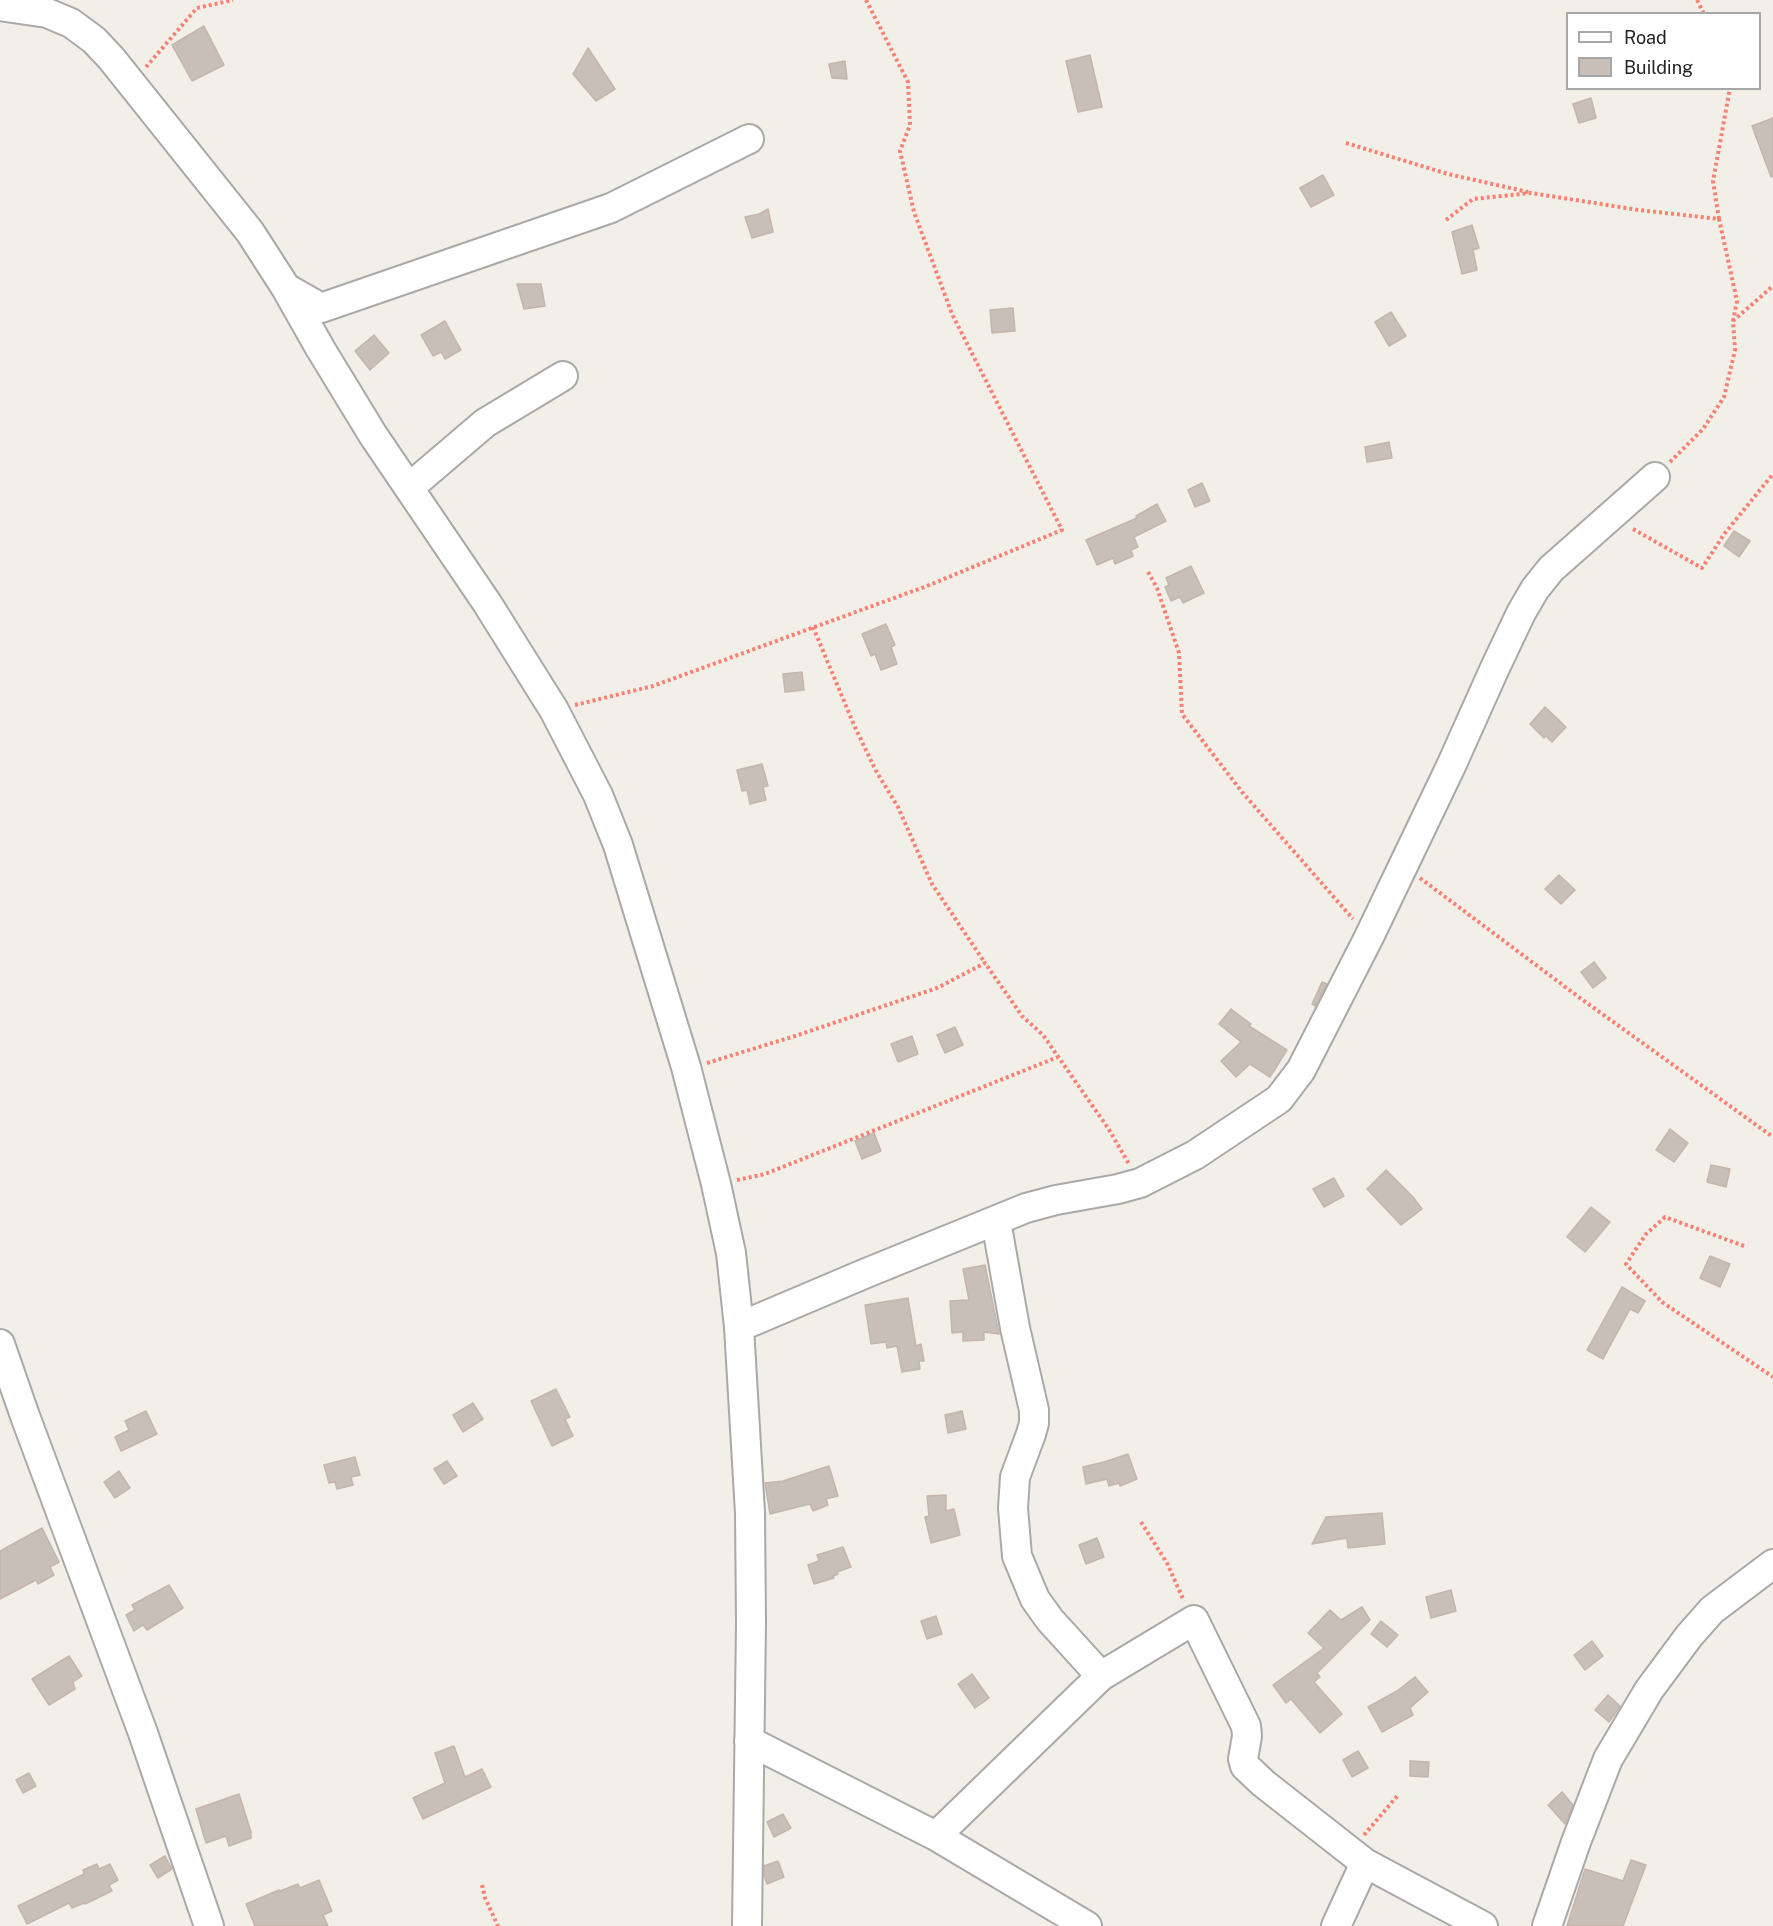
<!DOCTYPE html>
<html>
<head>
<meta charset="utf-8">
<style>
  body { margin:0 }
  #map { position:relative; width:1773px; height:1926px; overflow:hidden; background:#f2efe9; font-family:"Public Sans",sans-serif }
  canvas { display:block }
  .legend { position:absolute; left:1566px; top:12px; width:195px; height:78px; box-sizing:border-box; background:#fff; border:2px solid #a7a7a7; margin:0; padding:8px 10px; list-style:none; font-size:18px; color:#222 }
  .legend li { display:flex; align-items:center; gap:12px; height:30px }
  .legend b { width:30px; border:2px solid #a7a7a7 }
</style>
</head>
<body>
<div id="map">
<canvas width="1773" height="1926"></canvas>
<ul class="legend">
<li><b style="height:8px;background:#fff"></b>Road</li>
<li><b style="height:16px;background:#c7bfb8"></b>Building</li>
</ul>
</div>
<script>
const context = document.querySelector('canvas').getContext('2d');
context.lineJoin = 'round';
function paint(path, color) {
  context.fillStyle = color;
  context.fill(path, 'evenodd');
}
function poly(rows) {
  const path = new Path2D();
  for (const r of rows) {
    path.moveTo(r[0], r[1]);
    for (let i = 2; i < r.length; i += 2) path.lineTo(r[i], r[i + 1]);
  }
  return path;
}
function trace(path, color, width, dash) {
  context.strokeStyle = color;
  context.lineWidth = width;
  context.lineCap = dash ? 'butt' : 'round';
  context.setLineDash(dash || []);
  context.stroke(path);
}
const building = poly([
  [204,26,224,65,192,81,172,45,204,26],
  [588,48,615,89,596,101,573,74,588,48],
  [1090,55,1102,107,1078,112,1066,61,1090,55],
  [845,61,847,79,832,78,829,64,845,61],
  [1591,98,1596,118,1579,123,1573,104,1591,98],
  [1773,118,1773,176,1771,177,1752,126,1773,118],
  [1323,175,1334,195,1311,207,1300,188,1323,175],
  [768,209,773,232,752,238,745,217,759,214,768,209],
  [1472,225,1479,248,1473,250,1477,270,1462,274,1452,232,1472,225],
  [517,284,541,284,545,306,524,309,517,284],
  [1013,308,1015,331,992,333,990,310,1013,308],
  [1391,312,1406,336,1389,346,1375,322,1391,312],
  [445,321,461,350,445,359,441,352,433,356,421,335,445,321],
  [374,335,389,353,370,370,355,351,374,335],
  [1389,442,1392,458,1367,462,1365,447,1389,442],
  [1202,483,1210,501,1195,507,1188,490,1202,483],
  [1157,504,1166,521,1134,537,1138,547,1131,550,1133,556,1115,564,1113,558,1097,565,1086,540,1137,518,1136,516,1157,504],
  [1734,531,1750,541,1739,557,1724,546,1734,531],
  [1191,566,1204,593,1183,603,1180,597,1171,601,1165,587,1169,585,1166,578,1191,566],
  [886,624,895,645,891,647,897,664,881,670,875,654,871,656,862,634,886,624],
  [802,672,804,690,785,692,783,674,802,672],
  [1545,707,1566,727,1552,742,1546,736,1544,738,1530,724,1545,707],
  [762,764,768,786,763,787,766,800,750,804,747,790,742,791,737,770,762,764],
  [1559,875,1575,890,1561,904,1545,889,1559,875],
  [1594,962,1606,978,1593,988,1581,972,1594,962],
  [1322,982,1327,984,1315,1006,1312,1004,1322,982],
  [1231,1009,1251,1024,1249,1026,1287,1050,1270,1077,1250,1064,1236,1077,1221,1061,1241,1042,1219,1024,1231,1009],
  [955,1027,963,1045,945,1053,937,1035,955,1027],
  [912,1036,918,1054,898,1062,891,1044,912,1036],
  [1670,1129,1688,1143,1674,1162,1656,1150,1670,1129],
  [874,1133,881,1151,862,1159,855,1141,874,1133],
  [1711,1165,1730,1169,1726,1187,1707,1182,1711,1165],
  [1386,1170,1413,1197,1422,1209,1401,1225,1367,1189,1386,1170],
  [1334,1178,1344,1196,1324,1207,1313,1189,1334,1178],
  [1591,1207,1610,1222,1585,1252,1567,1237,1591,1207],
  [1710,1256,1730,1264,1720,1287,1700,1278,1710,1256],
  [985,1265,999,1334,984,1332,984,1340,963,1341,963,1332,952,1333,950,1301,969,1300,963,1269,985,1265],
  [1622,1287,1645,1301,1638,1313,1630,1309,1603,1359,1587,1350,1622,1287],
  [908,1298,916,1346,921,1344,924,1361,919,1361,920,1369,902,1372,897,1346,887,1348,886,1342,871,1344,865,1305,908,1298],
  [556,1389,570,1417,565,1419,573,1436,552,1446,531,1401,556,1389],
  [473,1403,483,1419,463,1432,453,1415,473,1403],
  [146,1411,157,1434,121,1451,115,1437,129,1430,125,1421,146,1411],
  [962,1411,966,1429,948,1433,945,1415,962,1411],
  [1128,1454,1137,1479,1120,1486,1119,1483,1109,1486,1107,1479,1086,1484,1083,1467,1104,1462,1128,1454],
  [355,1457,360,1475,351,1477,353,1485,337,1489,335,1482,329,1483,324,1465,355,1457],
  [447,1461,457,1476,444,1484,434,1469,447,1461],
  [829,1466,838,1496,826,1499,828,1505,813,1511,810,1504,770,1514,765,1483,783,1481,829,1466],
  [119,1471,130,1488,115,1498,104,1482,119,1471],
  [946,1495,946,1511,954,1509,960,1535,931,1543,925,1517,929,1516,927,1496,946,1495],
  [1382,1513,1385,1544,1348,1548,1347,1538,1312,1544,1326,1517,1382,1513],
  [42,1528,59,1562,50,1567,54,1575,38,1584,36,1580,0,1599,0,1551,42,1528],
  [1097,1538,1104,1557,1086,1564,1079,1545,1097,1538],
  [843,1547,851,1567,837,1572,838,1574,833,1576,834,1578,814,1584,808,1565,819,1561,817,1555,843,1547],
  [169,1585,183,1608,147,1630,143,1625,134,1631,126,1615,135,1610,132,1605,169,1585],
  [1451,1590,1456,1611,1431,1618,1426,1597,1451,1590],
  [1362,1607,1370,1620,1317,1673,1320,1677,1314,1682,1342,1714,1320,1733,1291,1699,1286,1703,1273,1685,1324,1648,1308,1633,1330,1610,1341,1620,1362,1607],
  [936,1616,942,1634,927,1639,921,1621,936,1616],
  [1381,1621,1398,1635,1387,1647,1371,1634,1381,1621],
  [1592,1641,1603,1656,1585,1670,1574,1655,1592,1641],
  [69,1656,82,1676,73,1682,75,1689,49,1705,32,1679,69,1656],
  [972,1674,989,1698,975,1708,958,1684,972,1674],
  [1415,1677,1428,1692,1410,1708,1413,1715,1382,1732,1368,1707,1397,1691,1415,1677],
  [1608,1695,1620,1706,1609,1722,1595,1710,1608,1695],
  [454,1746,465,1777,482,1769,491,1787,423,1819,413,1798,445,1783,435,1753,454,1746],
  [1358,1751,1368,1768,1352,1777,1343,1760,1358,1751],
  [1410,1761,1429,1762,1428,1777,1410,1776,1410,1761],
  [29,1773,36,1786,23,1793,16,1780,29,1773],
  [1562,1792,1573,1805,1565,1824,1548,1805,1562,1792],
  [239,1794,251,1832,251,1838,229,1846,226,1836,206,1843,196,1809,239,1794],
  [783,1814,791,1828,774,1837,767,1822,783,1814],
  [165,1856,172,1869,158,1878,150,1865,165,1856],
  [1631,1860,1646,1865,1623,1926,1567,1926,1585,1869,1623,1881,1631,1860],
  [778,1861,784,1877,767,1884,764,1875,764,1866,778,1861],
  [97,1864,99,1869,110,1864,118,1880,109,1885,112,1891,85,1904,84,1903,72,1908,69,1903,27,1924,18,1906,84,1874,83,1870,97,1864],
  [319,1880,332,1911,323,1915,328,1926,255,1926,246,1904,279,1890,280,1891,298,1884,300,1888,319,1880]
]);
paint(building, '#c7bfb8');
trace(building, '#c4b6ab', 1.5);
const minor = poly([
  [0,6,47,13,71,23,94,40,111,58,250,232,286,288,320,348,373,435,487,603,554,710,598,795,618,845,686,1067,716,1184,731,1253,739,1327,750,1513,751,1623,747,1926],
  [286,288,321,308,611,208,749,139],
  [410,487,485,423,563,376],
  [996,1221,1015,1328,1034,1410,1034,1423,1031,1434,1015,1477,1013,1508,1017,1556,1035,1599,1050,1620,1101,1676,1194,1620,1246,1726,1247,1736,1243,1759,1245,1766,1263,1783,1365,1863],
  [739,1327,864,1274,1026,1208,1056,1200,1118,1189,1140,1183,1195,1155,1279,1099,1301,1070,1369,937,1451,766,1494,670,1521,613,1535,589,1551,569,1655,477],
  [0,1344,25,1416,143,1733,209,1926],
  [749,1741,936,1836,1087,1926],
  [936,1836,1101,1676],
  [1336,1926,1365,1863,1483,1926],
  [1547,1926,1576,1842,1608,1759,1649,1690,1689,1636,1712,1610,1773,1564]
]);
trace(minor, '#a9a9a9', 32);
trace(poly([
  [1697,0,1704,14],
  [146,67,197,8,233,0],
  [1346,143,1448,174,1528,192],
  [1719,219,1713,181,1730,88],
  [1446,220,1473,199,1531,193,1639,210,1719,219,1737,301,1733,321],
  [1670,462,1703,429,1724,397,1735,350,1733,321,1773,286],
  [1633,529,1702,568,1725,533,1773,474],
  [1148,572,1157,588,1179,653,1182,714,1242,792,1353,919],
  [813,627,854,725,876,771,898,807,932,884,985,963],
  [575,705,653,686,927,586,1062,530,952,314,914,212,900,151,910,125,908,82,866,0],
  [1420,878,1576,995,1773,1137],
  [707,1063,795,1036,937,988,985,963,1022,1016,1043,1035,1108,1128,1129,1164],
  [737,1180,765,1174,1058,1057],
  [1744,1246,1665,1217,1646,1234,1626,1264,1662,1302,1773,1377],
  [1141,1522,1167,1563,1184,1601],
  [1364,1835,1399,1794],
  [482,1885,485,1898,498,1926]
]), '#fa8072', 4, [3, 3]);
trace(minor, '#fff', 28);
</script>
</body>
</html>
